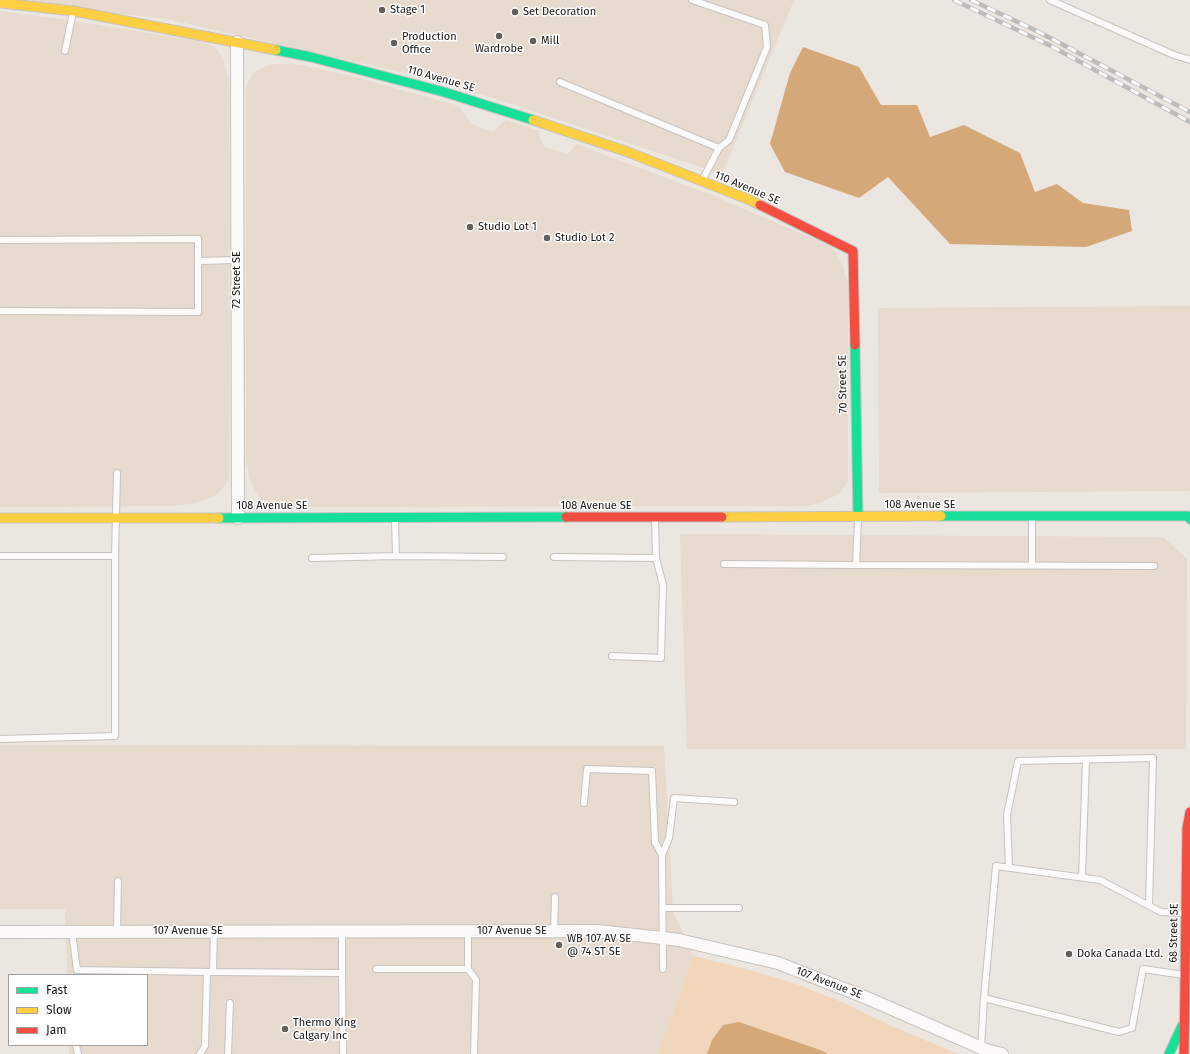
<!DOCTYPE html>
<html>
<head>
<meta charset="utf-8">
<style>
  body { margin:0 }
  #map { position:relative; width:1190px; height:1054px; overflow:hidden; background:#ece6e0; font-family:"Fira Sans",sans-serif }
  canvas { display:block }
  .legend { position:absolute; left:8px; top:974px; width:140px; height:72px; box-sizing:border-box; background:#fff; border:1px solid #a3a2a0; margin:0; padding:5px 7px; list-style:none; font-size:12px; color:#191612 }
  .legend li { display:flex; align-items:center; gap:8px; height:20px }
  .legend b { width:20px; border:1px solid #a3a2a0 }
</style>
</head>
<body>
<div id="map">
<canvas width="1190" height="1054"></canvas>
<ul class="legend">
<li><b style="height:5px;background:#16e098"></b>Fast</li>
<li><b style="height:5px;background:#ffcf43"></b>Slow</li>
<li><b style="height:5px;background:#f24e42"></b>Jam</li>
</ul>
</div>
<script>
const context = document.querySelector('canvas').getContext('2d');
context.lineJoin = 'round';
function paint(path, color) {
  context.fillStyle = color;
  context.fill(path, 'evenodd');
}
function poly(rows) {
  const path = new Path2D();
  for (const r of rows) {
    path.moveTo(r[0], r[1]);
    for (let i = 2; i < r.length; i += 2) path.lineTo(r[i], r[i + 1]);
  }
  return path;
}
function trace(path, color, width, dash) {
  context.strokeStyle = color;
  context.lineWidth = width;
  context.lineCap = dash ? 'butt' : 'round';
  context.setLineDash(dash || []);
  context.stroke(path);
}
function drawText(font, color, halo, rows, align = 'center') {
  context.font = font + ' "Fira Sans",sans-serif';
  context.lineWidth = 3;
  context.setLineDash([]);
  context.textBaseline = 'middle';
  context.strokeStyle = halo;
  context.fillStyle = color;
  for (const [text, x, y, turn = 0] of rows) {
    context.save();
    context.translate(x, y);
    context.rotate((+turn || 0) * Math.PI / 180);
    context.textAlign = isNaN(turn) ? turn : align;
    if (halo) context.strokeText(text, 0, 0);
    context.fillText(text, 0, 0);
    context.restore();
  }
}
paint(poly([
  [0,0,794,0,722,174,512,104,422,77,167,19,0,1],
  [0,11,60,19,199,41,214,46,223,58,229,82,230,97,229,479,225,486,215,496,197,503,175,506,0,507],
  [273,64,288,64,302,65,362,79,459,106,471,124,493,132,506,120,537,130,544,147,568,154,576,144,712,195,832,247,842,264,848,283,848,481,842,491,833,497,819,503,806,506,280,507,268,505,259,497,250,481,246,459,246,89,250,77,257,70],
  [1190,306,1190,491,879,493,878,308],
  [680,534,1163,537,1187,559,1186,749,687,749],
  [0,745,664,746,673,911,693,956,658,1054,69,1054,69,1045,147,1045,147,975,67,975,65,909,0,909]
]), '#e7dacf');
paint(poly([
  [693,956,747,969,796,984,839,1001,894,1027,958,1054,658,1054]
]), '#f2d6bb');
paint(poly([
  [803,47,859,67,881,105,917,105,930,137,964,125,1020,153,1035,192,1057,184,1083,203,1129,210,1132,231,1086,247,950,244,888,177,859,198,785,172,770,144,790,73],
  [739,1022,823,1051,828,1054,707,1054,712,1040,723,1025]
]), '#d4a879');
const lane = poly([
  [692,0,765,25,767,47,729,140,719,148],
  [1050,0,1174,55,1190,60],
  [65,51,73,12],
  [560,82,719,148,703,179],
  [0,240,198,239,198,312,0,311],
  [198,261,237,260],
  [0,556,115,556],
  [396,556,503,557],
  [554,557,656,558],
  [312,558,396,556,395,519],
  [724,564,856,565,1154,566],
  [856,565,858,519],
  [1032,566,1032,517],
  [612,656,661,658,663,585,656,558,655,517],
  [0,739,115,736,115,556,117,473],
  [584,803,587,769,652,771,655,842,662,855,663,969],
  [662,855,669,838,674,798,734,802],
  [1009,867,1007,815,1018,761,1153,758,1149,905],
  [1082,877,1086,760],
  [663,908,739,908],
  [214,931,213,972,342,973,342,931],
  [554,931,555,897],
  [72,932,77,970,213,972],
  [117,932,118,881],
  [376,969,468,969,468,931],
  [468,969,476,980,474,1054],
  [342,973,343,1054],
  [984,998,996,866,1100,880,1161,912,1184,913],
  [76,1045,78,1054],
  [981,1048,984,998,1119,1032,1132,1028,1143,969,1184,975],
  [200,1054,205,1046,207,972],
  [228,1054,230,1003]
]);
const street = poly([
  [237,42,238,518],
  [0,932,597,931,663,938,679,940,778,963,867,998,986,1050,1002,1054]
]);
const fast = poly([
  [276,50,311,57,444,92,533,120],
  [855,345,858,517],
  [941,516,1188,516,1190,519],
  [219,518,566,517],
  [1169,1054,1182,1026]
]);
const slow = poly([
  [0,3,74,11,276,50],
  [533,120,628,152,750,200,760,205],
  [722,517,941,516],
  [0,518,219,518]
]);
const jam = poly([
  [760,205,853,251,855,345],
  [566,517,722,517],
  [1184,1054,1187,828,1190,812]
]);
trace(lane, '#c7c2be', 8);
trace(street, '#c7c2be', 14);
trace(fast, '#c7c2be', 11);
trace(slow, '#c7c2be', 11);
trace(jam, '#c7c2be', 11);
trace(lane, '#fcfbfa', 6);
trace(street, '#fcfbfa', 12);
trace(fast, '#16e098', 9);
trace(slow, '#ffcf43', 9);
trace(jam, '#f24e42', 9);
const rail = poly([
  [954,0,1051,46,1190,122],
  [971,0,1037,31,1190,112]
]);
trace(rail, '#bdbcba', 4.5);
trace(rail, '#fff', 3, [9]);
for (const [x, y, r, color] of [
  [382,10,4,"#635f5a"],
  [515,12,4,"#635f5a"],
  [499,36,4,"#635f5a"],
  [533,41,4,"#635f5a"],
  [394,43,4,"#635f5a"],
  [470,227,4,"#635f5a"],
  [547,238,4,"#635f5a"],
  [559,945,4,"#635f5a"],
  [1069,954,4,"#635f5a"],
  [285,1029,4,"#635f5a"]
]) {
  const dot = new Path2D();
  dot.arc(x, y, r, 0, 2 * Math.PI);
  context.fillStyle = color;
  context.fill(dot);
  trace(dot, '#fff', 1.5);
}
drawText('11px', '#191612', '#fff', [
  ["Stage 1",390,10],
  ["Set Decoration",523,12],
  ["Production",402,37],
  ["Office",402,50],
  ["Mill",541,41],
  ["Wardrobe",499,49,"center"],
  ["Studio Lot 1",478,227],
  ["Studio Lot 2",555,238],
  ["WB 107 AV SE",567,939],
  ["@ 74 ST SE",567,952],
  ["Doka Canada Ltd.",1077,954],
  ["Thermo King",293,1023],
  ["Calgary Inc",293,1036]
], 'left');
drawText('11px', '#191612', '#fff', [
  ["110 Avenue SE",441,79,16],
  ["110 Avenue SE",747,188,23],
  ["72 Street SE",237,280,-90],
  ["70 Street SE",843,384,-91],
  ["108 Avenue SE",920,505],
  ["108 Avenue SE",272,506],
  ["108 Avenue SE",596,506],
  ["107 Avenue SE",188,931],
  ["107 Avenue SE",512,931],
  ["68 Street SE",1174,933,-89],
  ["107 Avenue SE",829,983,21]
]);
</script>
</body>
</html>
